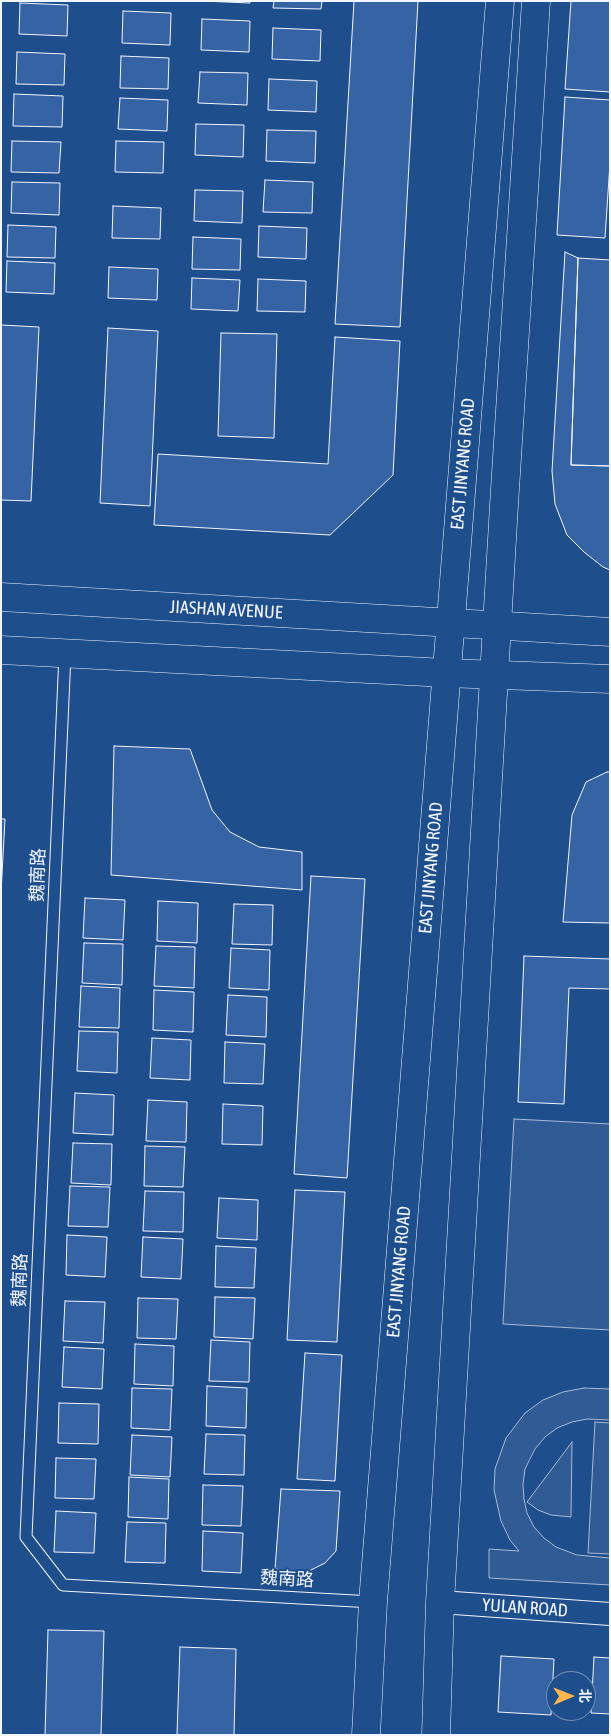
<!DOCTYPE html>
<html>
<head>
<meta charset="utf-8">
<style>
  body { margin:0 }
  #map { position:relative; width:611px; height:1736px; overflow:hidden; background:#1f4e8c; font-family:"Asap Condensed","Noto Sans SC",sans-serif }
  canvas { display:block }
  .frame { position:absolute; inset:0; border:2px solid #f2f6ff; pointer-events:none }
  .north { position:absolute; left:546px; top:1671px; width:50px; height:50px; box-sizing:border-box; background:#1f4e8c; border:1px solid #7391ba; border-radius:50%; rotate:89deg; font-size:14px; font-weight:700; line-height:20px; text-align:center; color:#f2f6ff }
  .north::after { content:''; display:block; margin:auto; width:18px; height:22px; background:#ffb74d; clip-path:polygon(50% 0,100% 100%,50% 72%,0 100%) }
</style>
</head>
<body>
<div id="map">
<canvas width="611" height="1736"></canvas>
<div class="frame"></div>
<div class="north">北</div>
</div>
<script>
const context = document.querySelector('canvas').getContext('2d');
context.lineJoin = 'round';
function paint(path, color) {
  context.fillStyle = color;
  context.fill(path, 'evenodd');
}
function poly(rows) {
  const path = new Path2D();
  for (const r of rows) {
    path.moveTo(r[0], r[1]);
    for (let i = 2; i < r.length; i += 2) path.lineTo(r[i], r[i + 1]);
  }
  return path;
}
function trace(path, color, width, dash) {
  context.strokeStyle = color;
  context.lineWidth = width;
  context.lineCap = dash ? 'butt' : 'round';
  context.setLineDash(dash || []);
  context.stroke(path);
}
function drawText(font, color, halo, rows, align = 'center') {
  context.font = font + ' "Asap Condensed","Noto Sans SC",sans-serif';
  context.lineWidth = 4;
  context.setLineDash([]);
  context.textBaseline = 'middle';
  context.strokeStyle = halo;
  context.fillStyle = color;
  for (const [text, x, y, turn = 0] of rows) {
    context.save();
    context.translate(x, y);
    context.rotate((+turn || 0) * Math.PI / 180);
    context.textAlign = isNaN(turn) ? turn : align;
    if (halo) context.strokeText(text, 0, 0);
    context.fillText(text, 0, 0);
    context.restore();
  }
}
const built = poly([
  [514,1119,610,1124,610,1330,503,1324,514,1119],
  [584,1388,610,1389,610,1420,587,1419,572,1422,557,1428,545,1437,535,1449,525,1469,523,1484,524,1499,527,1513,534,1527,544,1538,556,1547,577,1555,610,1558,610,1585,489,1578,489,1549,519,1551,510,1540,501,1521,494,1490,495,1469,506,1438,525,1413,543,1400,563,1392,584,1388],
  [595,1422,610,1423,610,1554,588,1553,595,1422],
  [572,1442,571,1517,551,1515,538,1510,527,1502,572,1442]
]);
paint(built, '#305b95');
trace(built, '#a8bbd7', 1);
const building = poly([
  [202,1,250,1,250,3,202,1],
  [274,1,322,1,321,9,273,8,274,1],
  [354,1,418,1,400,327,335,324,354,1],
  [571,1,610,1,610,92,565,89,571,1],
  [20,3,68,5,67,36,19,34,20,3],
  [123,11,171,13,170,45,122,43,123,11],
  [202,19,250,21,249,52,201,50,202,19],
  [273,28,321,30,320,61,272,59,273,28],
  [17,52,65,54,64,85,16,84,17,52],
  [121,56,169,58,168,89,120,88,121,56],
  [200,72,248,73,247,105,198,103,200,72],
  [269,79,317,81,316,112,268,110,269,79],
  [14,94,63,96,62,127,13,126,14,94],
  [565,97,610,100,610,163,605,238,557,235,565,97],
  [120,98,168,100,167,131,118,129,120,98],
  [196,124,244,125,243,157,195,155,196,124],
  [267,130,316,131,315,163,266,161,267,130],
  [12,141,61,142,59,173,11,172,12,141],
  [116,141,164,142,163,173,115,172,116,141],
  [265,180,313,182,312,213,263,212,265,180],
  [12,182,60,183,59,215,11,213,12,182],
  [195,190,243,191,242,223,194,221,195,190],
  [113,206,161,208,160,239,112,238,113,206],
  [8,225,56,227,55,258,7,257,8,225],
  [259,226,307,228,306,259,258,257,259,226],
  [193,237,241,239,240,270,192,269,193,237],
  [565,252,578,258,571,465,610,466,610,570,603,567,584,552,567,535,555,504,552,471,565,252],
  [578,258,610,260,610,466,571,465,578,258],
  [7,261,55,263,54,294,6,292,7,261],
  [109,267,158,269,157,300,108,298,109,267],
  [192,278,240,280,238,311,191,309,192,278],
  [258,279,306,281,305,312,257,311,258,279],
  [1,325,39,327,31,501,1,500,1,325],
  [108,328,158,331,150,506,100,503,108,328],
  [221,333,277,334,274,438,218,436,221,333],
  [335,337,400,341,393,475,330,535,154,525,158,454,328,464,335,337],
  [114,746,190,749,212,810,230,832,259,847,302,852,302,890,111,875,114,746],
  [607,772,610,772,610,923,563,922,572,815,586,782,607,772],
  [1,819,5,819,1,893,1,819],
  [311,876,365,879,347,1178,294,1174,311,876],
  [85,898,125,900,123,940,83,938,85,898],
  [158,901,198,903,197,943,157,941,158,901],
  [234,904,273,905,272,945,232,944,234,904],
  [84,943,123,944,122,985,82,983,84,943],
  [156,946,195,947,194,988,154,986,156,946],
  [231,948,270,950,269,990,229,988,231,948],
  [524,956,610,959,610,989,569,988,564,1104,518,1102,524,956],
  [81,986,120,988,119,1028,79,1027,81,986],
  [154,990,194,992,193,1032,153,1030,154,990],
  [228,995,267,997,266,1037,226,1035,228,995],
  [79,1031,118,1032,117,1073,77,1071,79,1031],
  [152,1038,191,1040,190,1080,150,1078,152,1038],
  [225,1042,265,1044,263,1084,224,1083,225,1042],
  [75,1093,114,1095,113,1135,73,1133,75,1093],
  [148,1100,187,1102,186,1142,146,1141,148,1100],
  [223,1104,263,1106,262,1145,222,1144,223,1104],
  [73,1143,112,1144,111,1185,71,1183,73,1143],
  [145,1146,185,1147,183,1187,144,1186,145,1146],
  [70,1186,110,1187,108,1227,68,1226,70,1186],
  [295,1190,345,1192,337,1342,287,1340,295,1190],
  [145,1191,184,1192,183,1232,143,1231,145,1191],
  [219,1198,258,1200,257,1240,217,1238,219,1198],
  [67,1235,107,1237,105,1277,66,1275,67,1235],
  [143,1237,183,1239,181,1279,141,1277,143,1237],
  [216,1246,256,1248,254,1288,215,1287,216,1246],
  [215,1297,255,1298,253,1339,214,1337,215,1297],
  [138,1298,178,1299,176,1339,137,1338,138,1298],
  [65,1301,105,1302,103,1343,63,1341,65,1301],
  [211,1340,250,1342,249,1382,209,1381,211,1340],
  [135,1344,174,1346,173,1386,134,1384,135,1344],
  [64,1347,104,1349,102,1389,62,1387,64,1347],
  [305,1353,342,1355,335,1481,297,1479,305,1353],
  [207,1386,247,1388,246,1428,206,1426,207,1386],
  [132,1388,172,1389,170,1430,131,1428,132,1388],
  [59,1403,99,1404,98,1444,58,1443,59,1403],
  [206,1434,245,1435,244,1475,204,1474,206,1434],
  [132,1435,172,1437,170,1477,130,1475,132,1435],
  [56,1458,96,1459,94,1499,55,1498,56,1458],
  [129,1477,169,1479,168,1519,128,1517,129,1477],
  [203,1485,243,1486,241,1526,202,1525,203,1485],
  [281,1489,340,1491,336,1551,325,1563,309,1571,294,1572,275,1569,281,1489],
  [56,1511,96,1513,94,1553,54,1552,56,1511],
  [127,1522,166,1523,165,1563,125,1562,127,1522],
  [203,1531,243,1533,241,1573,202,1571,203,1531],
  [48,1630,104,1631,101,1735,45,1735,48,1630],
  [180,1647,236,1649,234,1735,177,1735,180,1647],
  [501,1656,554,1659,551,1715,498,1712,501,1656],
  [594,1657,610,1658,610,1714,591,1713,594,1657]
]);
paint(building, '#3563a3');
trace(building, '#f2f6ff', 1);
const lane = poly([
  [65,654,26,1537,63,1585,373,1602]
]);
const street = poly([
  [440,1602,610,1614]
]);
const secondary = poly([
  [366,1735,373,1602,500,1],
  [436,1735,440,1602,504,505,536,1]
]);
const primary = poly([
  [1,597,610,632],
  [1,650,446,673,610,679]
]);
trace(lane, '#f2f6ff', 13);
trace(street, '#f2f6ff', 24);
trace(secondary, '#f2f6ff', 29);
trace(primary, '#f2f6ff', 29);
trace(lane, '#1f4e8c', 11);
trace(street, '#1f4e8c', 22);
trace(secondary, '#1f4e8c', 28);
trace(primary, '#1f4e8c', 28);
drawText('18px', '#f2f6ff', '#1f4e8c', [
  ["EAST JINYANG ROAD",463,464,-85],
  ["JIASHAN AVENUE",226,610,3],
  ["EAST JINYANG ROAD",431,868,-85],
  ["魏南路",38,875,-88],
  ["EAST JINYANG ROAD",399,1272,-85],
  ["魏南路",20,1280,-88],
  ["魏南路",287,1579,3],
  ["YULAN ROAD",525,1608,4]
]);
</script>
</body>
</html>
